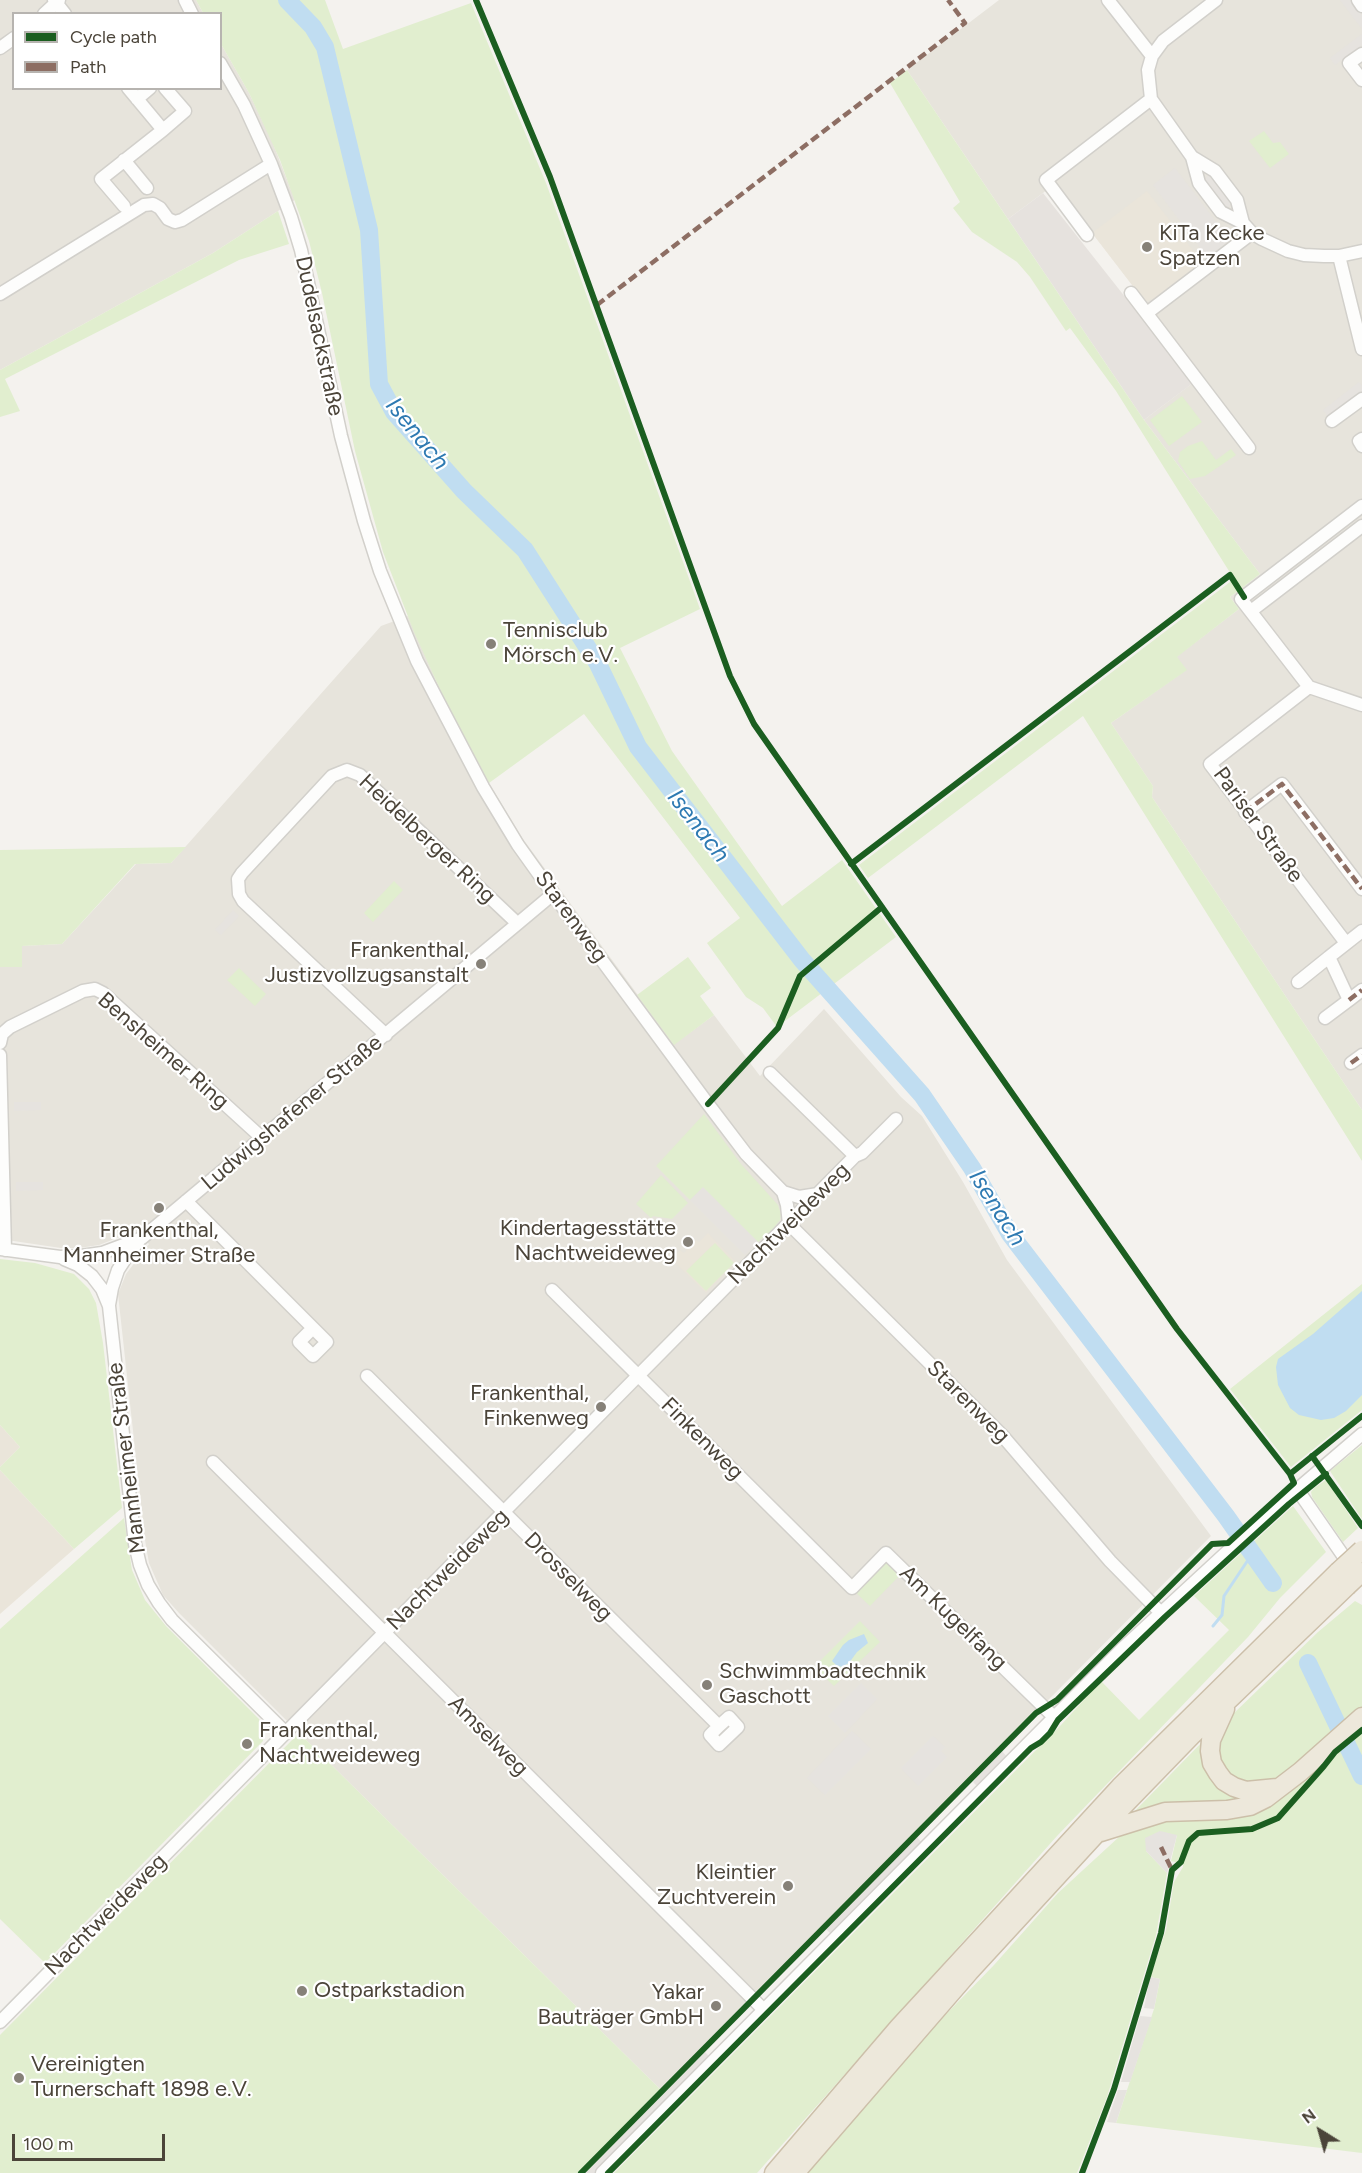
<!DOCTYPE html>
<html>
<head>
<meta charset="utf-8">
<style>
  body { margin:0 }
  #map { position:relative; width:1362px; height:2173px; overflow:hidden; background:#f4f2ee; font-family:Figtree,sans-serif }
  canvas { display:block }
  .legend { position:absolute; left:12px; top:12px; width:210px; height:78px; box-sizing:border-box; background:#fff; border:2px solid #b7b4b0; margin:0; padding:8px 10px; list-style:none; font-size:18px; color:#4b4439 }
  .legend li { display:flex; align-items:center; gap:12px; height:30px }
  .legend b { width:30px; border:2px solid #b7b4b0 }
  .north { position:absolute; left:1290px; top:2101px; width:60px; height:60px; -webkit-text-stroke:4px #fff; paint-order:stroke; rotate:323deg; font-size:16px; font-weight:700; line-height:24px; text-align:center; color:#4b4439 }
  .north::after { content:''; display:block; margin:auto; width:21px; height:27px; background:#4b4439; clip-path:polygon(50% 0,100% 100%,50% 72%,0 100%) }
  .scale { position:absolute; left:12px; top:2134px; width:153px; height:27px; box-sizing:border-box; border:3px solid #4b4439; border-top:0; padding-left:8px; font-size:18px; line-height:21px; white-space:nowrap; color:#4b4439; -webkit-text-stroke:4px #fff; paint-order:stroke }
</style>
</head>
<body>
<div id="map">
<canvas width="1362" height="2173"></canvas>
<ul class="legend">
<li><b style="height:8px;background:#1b5e20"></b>Cycle path</li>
<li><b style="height:8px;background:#8d6e63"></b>Path</li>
</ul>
<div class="north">N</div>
<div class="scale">100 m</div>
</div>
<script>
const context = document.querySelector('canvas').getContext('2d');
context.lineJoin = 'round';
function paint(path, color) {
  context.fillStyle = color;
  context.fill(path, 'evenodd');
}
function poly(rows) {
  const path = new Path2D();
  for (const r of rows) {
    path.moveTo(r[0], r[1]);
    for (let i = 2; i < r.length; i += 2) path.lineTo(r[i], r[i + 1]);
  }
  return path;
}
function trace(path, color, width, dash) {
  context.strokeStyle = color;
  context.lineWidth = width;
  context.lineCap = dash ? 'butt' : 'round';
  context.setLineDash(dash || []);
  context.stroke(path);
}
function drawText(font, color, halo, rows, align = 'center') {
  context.font = font + ' Figtree,sans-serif';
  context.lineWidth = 4.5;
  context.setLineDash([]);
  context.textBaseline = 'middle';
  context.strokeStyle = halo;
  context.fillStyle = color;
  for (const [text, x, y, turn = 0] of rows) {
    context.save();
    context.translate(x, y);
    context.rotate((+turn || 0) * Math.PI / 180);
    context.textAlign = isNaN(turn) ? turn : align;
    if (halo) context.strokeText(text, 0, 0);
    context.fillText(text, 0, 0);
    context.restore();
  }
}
paint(poly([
  [0,0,196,0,203,13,14,14,14,88,220,88,221,44,249,93,272,141,295,200,213,253,0,370],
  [999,0,1362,0,1362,1110,1152,797,1153,786,1111,723,1186,670,1176,657,1239,609,1230,597,1260,574,1144,420,1202,376,1055,184,1008,219,907,70],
  [408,616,443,696,489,783,523,839,674,1044,714,1015,760,1076,824,1009,901,1097,922,1116,963,1182,1007,1260,1211,1536,661,2090,299,1733,179,1613,163,1595,149,1563,145,1540,118,1294,126,1274,149,1244,135,1231,99,1245,79,1248,61,1248,0,1239,0,947,62,944,136,864,171,863,381,626]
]), '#e7e4dc');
paint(poly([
  [1043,193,1193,383,1144,420,1008,219]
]), '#e6e2de');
paint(poly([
  [1147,191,1202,262,1153,299,1147,301,1142,298,1092,233],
  [708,1233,736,1262,706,1293,671,1259,680,1250,684,1253,696,1240,699,1242],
  [0,1425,20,1447,0,1467],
  [0,1470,74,1549,0,1614]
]), '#eae5da');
paint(poly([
  [196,0,325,0,343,49,471,3,546,183,700,609,620,648,672,751,782,906,842,860,896,937,777,1027,763,1008,746,997,707,943,740,918,584,714,489,783,443,696,414,632,383,552,355,451,322,293,309,241,280,160,249,93,221,44,220,14,203,13],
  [907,70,1144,420,1260,574,1230,597,1239,609,1177,657,1187,670,1111,723,1153,786,1152,797,1362,1110,1362,1161,1083,716,868,878,859,865,1234,579,1116,391,1070,328,1066,331,1030,277,1017,262,972,232,953,208,960,202,890,83],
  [1264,131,1273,143,1280,142,1289,154,1270,168,1249,141],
  [278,211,289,244,239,260,5,379,20,411,0,417,0,370,213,253],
  [1182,396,1202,422,1169,446,1150,420],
  [1202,441,1216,460,1231,449,1236,455,1205,476,1190,479,1178,461,1180,452,1188,446],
  [186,847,171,863,135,864,62,944,22,946,22,967,0,967,0,850],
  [394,881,403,890,373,922,364,913],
  [688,957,711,988,700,996,714,1015,674,1045,637,995],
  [239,968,266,994,255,1006,227,980],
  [704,1114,741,1164,778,1205,781,1214,780,1220,772,1230,758,1242,703,1188,690,1200,656,1166],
  [661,1175,688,1203,672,1219,653,1216,651,1218,636,1204],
  [715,1243,734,1263,706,1291,686,1271],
  [0,1259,35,1263,74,1274,89,1289,96,1303,103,1343,122,1508,74,1549,0,1470,0,1467,20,1447,0,1425],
  [1362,1284,1362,1410,1291,1467,1230,1389],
  [1362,1445,1362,1519,1330,1471],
  [1326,1480,1358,1528,1343,1542,1312,1497,1311,1492,1314,1488],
  [1293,1506,1326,1552,1280,1598,1248,1637,1057,1836,757,2173,614,2173,1061,1725,1101,1681,1139,1720,1229,1630,1194,1596],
  [124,1518,132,1570,145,1600,166,1626,259,1719,263,1726,263,1741,45,1963,0,1919,0,1629],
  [886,1560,901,1574,870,1606,855,1592],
  [1355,1601,1362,1605,1362,1709,1271,1784,1247,1787,1227,1776,1215,1755,1217,1735,1233,1714,1318,1632],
  [860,1621,880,1642,834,1686,814,1667],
  [1362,1725,1362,2153,1116,2123,1154,2009,1160,1979,1150,1977,1166,1930,1174,1882,1183,1867,1183,1864,1171,1861,1177,1835,1146,1851,1167,1873,1156,1935,1107,2097,1077,2173,805,2173,916,2045,994,1965,1058,1893,1120,1836,1144,1824,1165,1818,1241,1816],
  [299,1733,661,2090,578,2173,0,2173,0,2035],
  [1206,1738,1206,1761,1257,1797,1128,1818]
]), '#e1eecf');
paint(poly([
  [1340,0,1351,0,1362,15,1362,29],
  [1362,34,1362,45,1335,65,1330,58],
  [1175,168,1230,240,1207,257,1153,185],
  [1212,172,1235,202,1224,210,1202,181],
  [1359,382,1362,386,1362,393,1329,418,1323,410],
  [233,910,239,916,221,935,215,930],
  [14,1102,41,1102,41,1110,14,1111],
  [16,1182,43,1182,43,1190,16,1191],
  [703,1187,758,1242,745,1255,690,1200],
  [861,1683,877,1699,845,1733,828,1716],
  [852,1731,871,1749,825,1795,807,1778],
  [933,1736,945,1747,941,1751,947,1757,918,1786,901,1768],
  [1002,1751,1008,1758,979,1788,973,1782],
  [1160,1831,1177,1835,1167,1873,1146,1851,1145,1838],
  [917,1837,923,1844,832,1935,826,1929],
  [1150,1977,1160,1979,1154,2009,1144,2008],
  [1140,2016,1152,2017,1130,2082,1121,2082],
  [705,2052,711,2058,597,2173,584,2173],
  [1118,2090,1127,2090,1116,2123,1107,2122]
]), '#e6e3df');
paint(poly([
  [1362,1291,1362,1395,1346,1411,1334,1418,1321,1420,1299,1415,1290,1408,1278,1385,1276,1367,1278,1359,1313,1334],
  [864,1634,868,1643,857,1652,849,1663,842,1667,836,1665,832,1661,843,1645,849,1640]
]), '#c0ddf1');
trace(poly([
  [1213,1626,1222,1615,1224,1596,1252,1554],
  [1358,1767,1362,1769]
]), '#c0ddf1', 3);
trace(poly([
  [287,0,313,27,325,47,369,230,379,384,394,412,464,491,525,550,598,664,638,747,802,960,922,1095,972,1168,1010,1234,1226,1516,1273,1583],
  [1308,1663,1362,1776]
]), '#c0ddf1', 18);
const minor = poly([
  [54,0,65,14],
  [185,0,192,14],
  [1108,0,1152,56],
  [1216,0,1163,41,1152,56,1148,70,1151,99,1192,157,1199,183,1221,212,1243,223,1252,233,1262,239,1288,251,1304,255,1324,256,1339,256,1362,251],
  [1358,0,1362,6],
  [44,14,59,0],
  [0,48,14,38],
  [1362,54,1349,63,1362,80],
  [220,63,244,105,271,164,291,217,301,250,341,436,364,521,380,571,417,661,483,787,518,845,553,894,708,1104,746,1154,783,1192,787,1205,789,1224,1001,1434,1110,1561,1161,1613],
  [137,99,150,88],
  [163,130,185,111,165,88],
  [1192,157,1215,171,1237,200,1243,223],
  [124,160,147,188],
  [124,206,101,179,163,130,128,88],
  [1087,235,1046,180,1151,99],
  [1339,256,1362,349],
  [1131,293,1249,448],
  [0,294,144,205,153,204,160,208,168,219,175,222,182,220,271,164],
  [1147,313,1252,233],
  [1332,421,1362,399],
  [1362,439,1359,441,1362,446],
  [1251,611,1362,526],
  [1309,687,1241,599,1362,506],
  [1245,812,1282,784,1362,889],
  [1346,943,1210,764,1309,687,1362,705],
  [1329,957,1362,931],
  [1298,982,1329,957,1349,1000,1325,1018],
  [1349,1000,1362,990],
  [386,1035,243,901,239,894,238,879,242,873,332,776,347,770,360,775,517,923],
  [0,1043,2,1034,10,1027,83,991,95,989,103,993,262,1138],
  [0,1055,5,1250],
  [1351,1063,1362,1055],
  [770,1073,855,1156],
  [783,1192,799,1197,818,1194],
  [186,1201,327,1342,313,1356,299,1342,313,1328],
  [0,1249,60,1257,81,1256,102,1253,142,1238,553,894],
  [64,1259,78,1265,92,1276,102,1289,109,1306,135,1544,140,1565,148,1585,159,1603,172,1620,286,1733],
  [552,1290,852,1588,886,1553,1054,1717],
  [109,1305,112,1288,118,1270,129,1253,139,1241],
  [367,1376,719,1726,710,1735,719,1745,738,1727,729,1717,719,1726],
  [213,1462,764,2010],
  [1297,1489,1351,1567],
  [0,2022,855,1156,862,1153,896,1119],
  [602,2173,1122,1649,1266,1516,1362,1434]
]);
const highway = poly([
  [1225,1709,1211,1740,1210,1751,1212,1763,1218,1773,1224,1781,1234,1787,1246,1791,1277,1788],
  [1101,1832,1165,1812,1227,1810,1250,1806,1266,1798,1300,1772,1362,1717],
  [774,2173,899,2027,1120,1787,1338,1572],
  [795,2173,969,1972,1096,1834,1192,1735,1347,1586]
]);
trace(minor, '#d2d0cb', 15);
trace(highway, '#ccbfa9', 21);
trace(minor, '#fdfdfc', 12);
trace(highway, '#ede8db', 18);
const highwayBridge = poly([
  [1338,1572,1362,1550],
  [1347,1586,1362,1572]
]);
trace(highwayBridge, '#ccbfa9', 21, []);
trace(highwayBridge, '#ede8db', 18);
trace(poly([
  [597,305,965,23,948,0],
  [1245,812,1282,784,1362,889],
  [1349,1000,1362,990],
  [1351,1063,1362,1055],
  [1161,1847,1172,1870,1171,1875]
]), '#8d6e63', 4.5, [9, 4.5]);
trace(poly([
  [476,0,550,177,730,676,754,724,1177,1329,1290,1474,1294,1483,1228,1543,1212,1544,1057,1700,1036,1713,581,2173],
  [851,864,1230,575,1244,597],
  [708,1104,778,1028,800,976,882,907],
  [1312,1456,1362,1526],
  [1290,1474,1362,1416],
  [608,2173,1031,1748,1041,1742,1050,1733,1058,1720,1165,1617,1289,1504,1326,1474],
  [1082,2173,1114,2089,1161,1933,1172,1870,1181,1862,1189,1841,1198,1833,1252,1829,1278,1818,1324,1766,1335,1752,1362,1730]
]), '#1b5e20', 6);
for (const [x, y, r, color] of [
  [1147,247,6,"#868178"],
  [491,644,6,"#868178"],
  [481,964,6,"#868178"],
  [159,1208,6,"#868178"],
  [688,1242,6,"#868178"],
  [601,1407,6,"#868178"],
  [707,1685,6,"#868178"],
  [247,1744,6,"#868178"],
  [788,1886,6,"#868178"],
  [302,1991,6,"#868178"],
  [716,2006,6,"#868178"],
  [19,2078,6,"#868178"]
]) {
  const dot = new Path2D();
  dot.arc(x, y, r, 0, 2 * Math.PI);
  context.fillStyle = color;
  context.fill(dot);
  trace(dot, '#fff', 2);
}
drawText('22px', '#4b4439', '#fff', [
  ["KiTa Kecke",1159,234],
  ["Spatzen",1159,259],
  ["Tennisclub",503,631],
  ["Mörsch e.V.",503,656],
  ["Frankenthal,",469,951,"right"],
  ["Justizvollzugsanstalt",469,976,"right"],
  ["Kindertagesstätte",676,1229,"right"],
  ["Nachtweideweg",676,1254,"right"],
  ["Frankenthal,",159,1231,"center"],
  ["Mannheimer Straße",159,1256,"center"],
  ["Frankenthal,",589,1394,"right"],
  ["Finkenweg",589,1419,"right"],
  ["Schwimmbadtechnik",719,1672],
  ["Gaschott",719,1697],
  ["Frankenthal,",259,1731],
  ["Nachtweideweg",259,1756],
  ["Kleintier",776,1873,"right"],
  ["Zuchtverein",776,1898,"right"],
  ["Ostparkstadion",314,1991],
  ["Yakar",704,1993,"right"],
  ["Bauträger GmbH",704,2018,"right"],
  ["Vereinigten",31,2065],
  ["Turnerschaft 1898 e.V.",31,2090]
], 'left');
drawText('22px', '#4b4439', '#fff', [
  ["Dudelsackstraße",319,336,78],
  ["Pariser Straße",1258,825,54],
  ["Heidelberger Ring",427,839,43],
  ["Starenweg",571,917,54],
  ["Bensheimer Ring",163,1051,41],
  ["Ludwigshafener Straße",292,1113,-40],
  ["Nachtweideweg",789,1224,-45],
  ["Starenweg",968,1402,45],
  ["Finkenweg",702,1439,45],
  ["Mannheimer Straße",127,1458,-97],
  ["Nachtweideweg",448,1570,-45],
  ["Drosselweg",568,1577,45],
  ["Am Kugelfang",953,1618,44],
  ["Amselweg",488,1736,45],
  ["Nachtweideweg",106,1915,-45]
]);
drawText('italic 24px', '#2e7ab2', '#fff', [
  ["Isenach",417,434,51],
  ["Isenach",698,826,52],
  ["Isenach",997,1208,58]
]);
</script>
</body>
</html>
